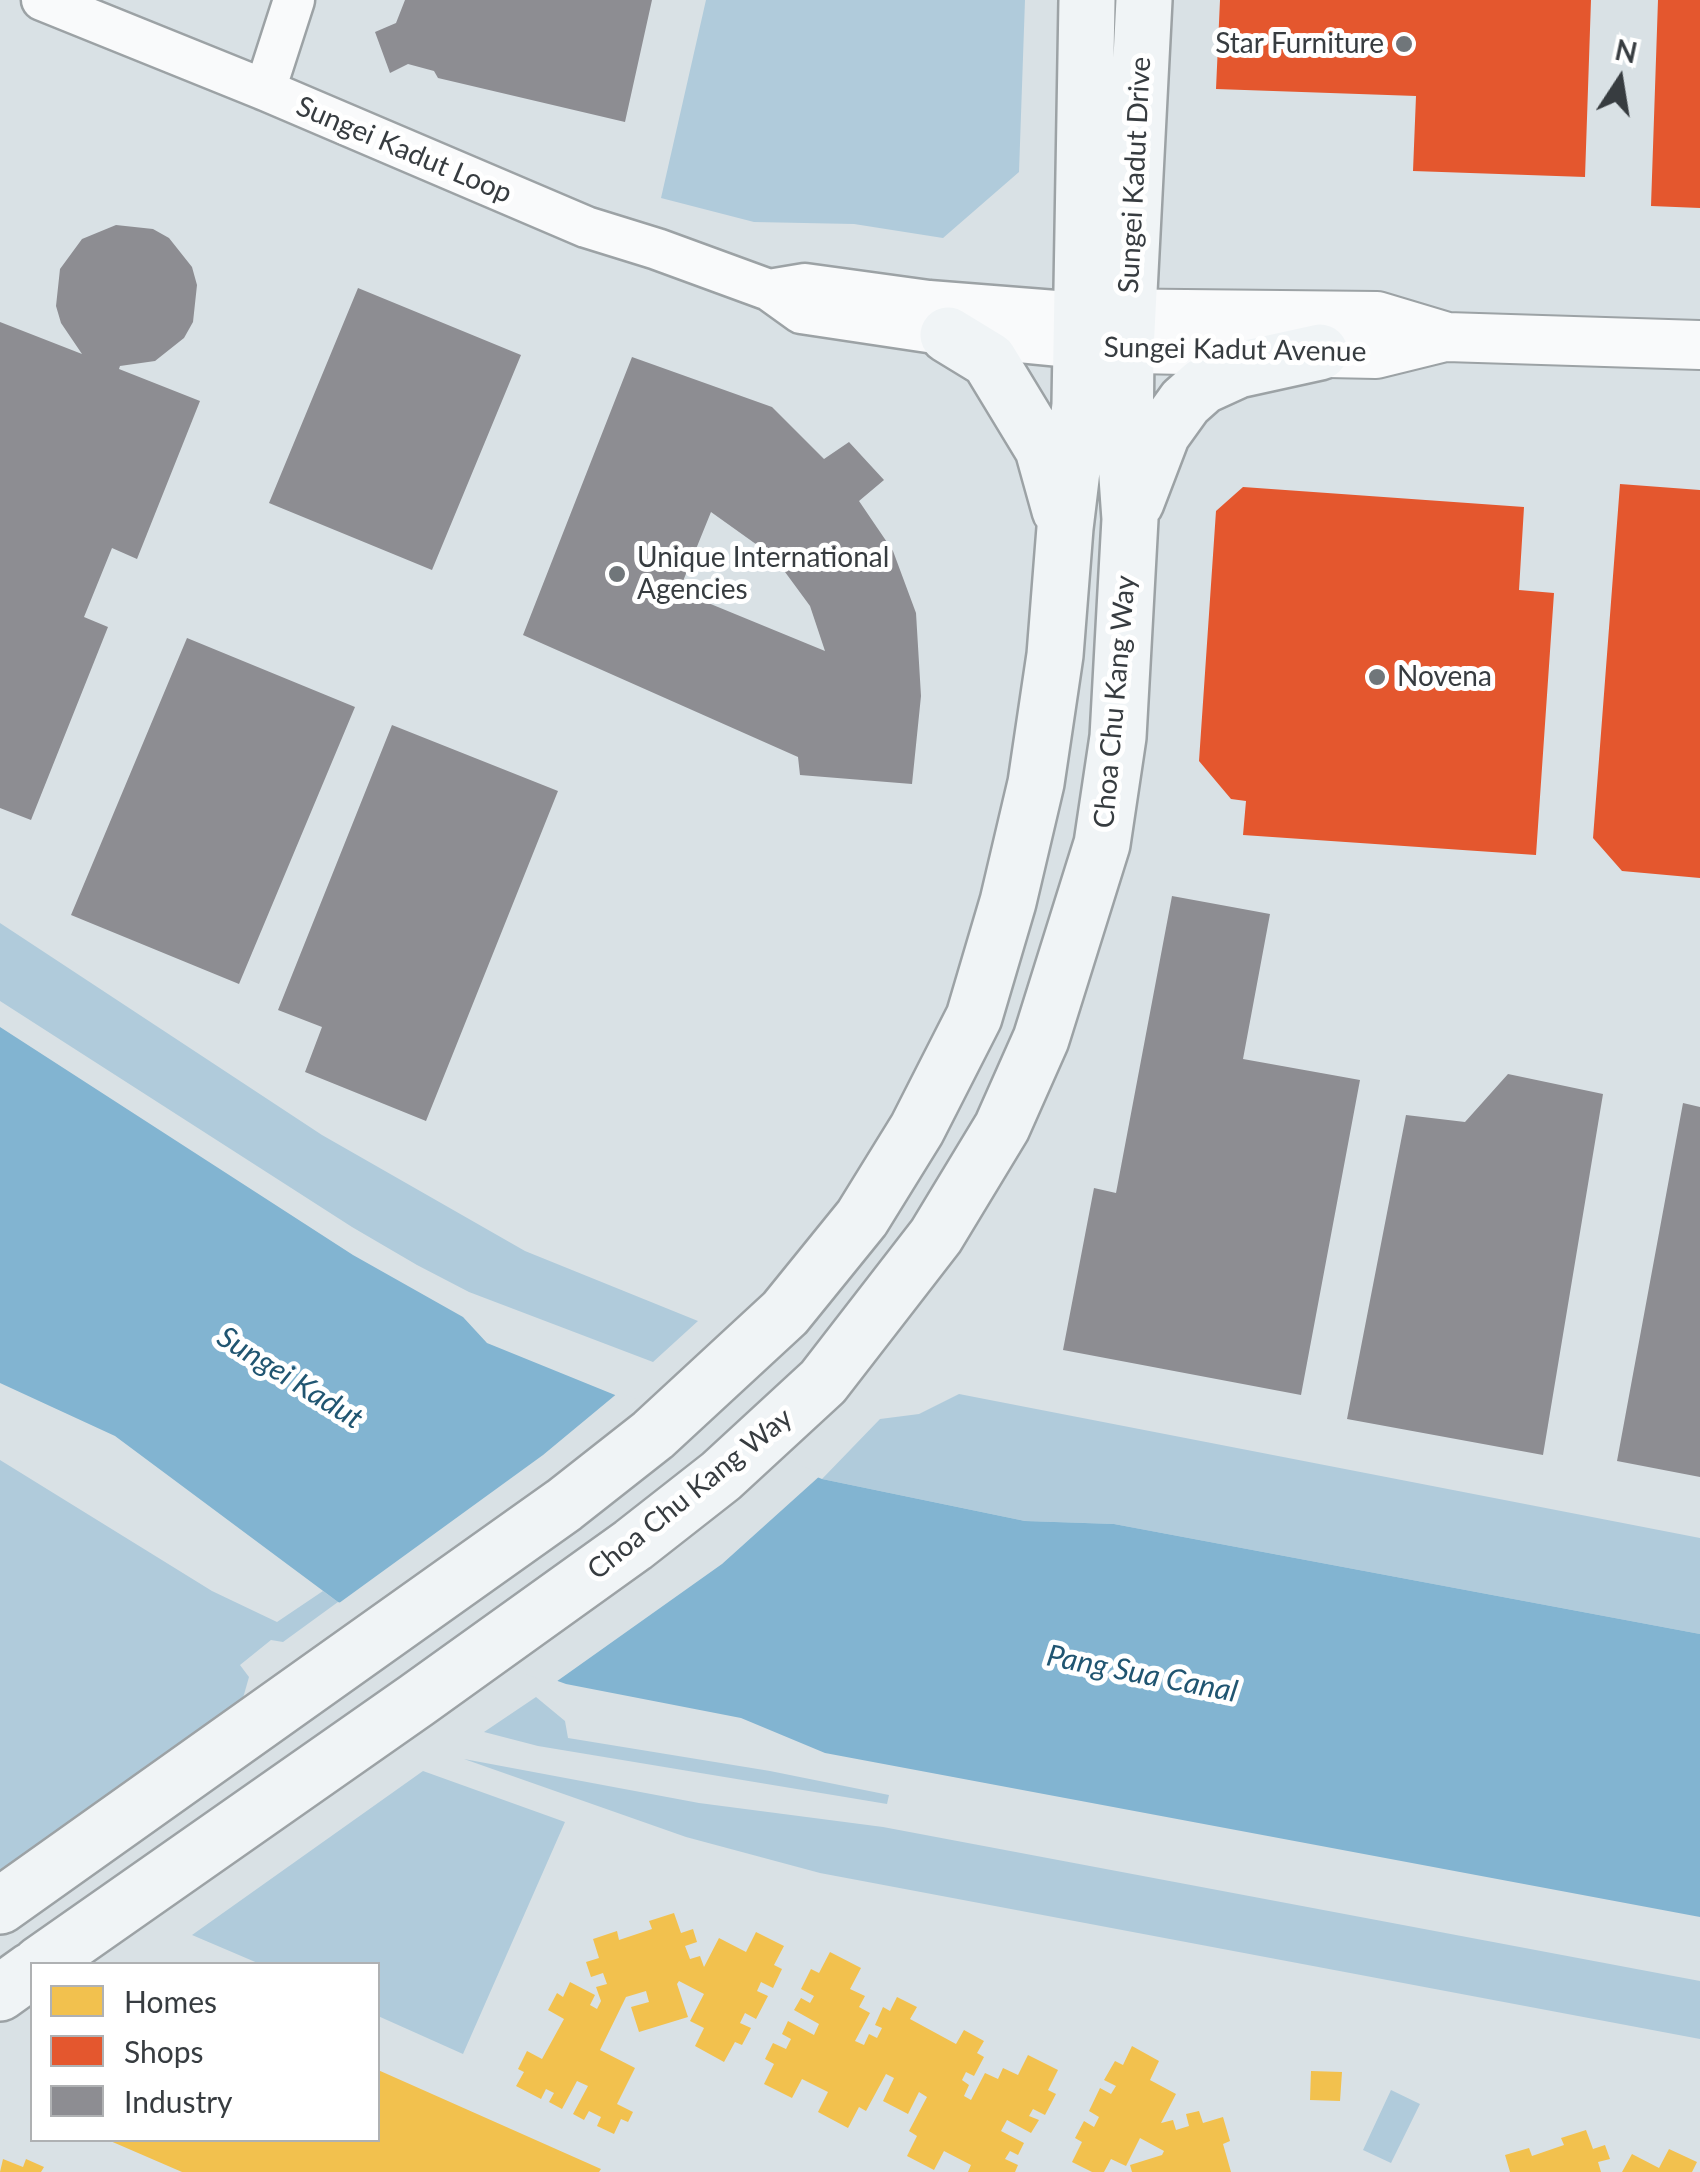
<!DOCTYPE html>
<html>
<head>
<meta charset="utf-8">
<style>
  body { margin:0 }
  #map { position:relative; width:1700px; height:2172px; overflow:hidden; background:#d9e1e5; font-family:Lato,sans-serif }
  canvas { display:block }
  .legend { position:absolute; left:30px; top:1962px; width:350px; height:180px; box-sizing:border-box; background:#fff; border:2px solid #afb1b3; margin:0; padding:12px 18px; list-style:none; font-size:30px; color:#373c40 }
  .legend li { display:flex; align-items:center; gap:20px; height:50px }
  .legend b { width:50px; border:2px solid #afb1b3 }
  .north { position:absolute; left:1570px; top:30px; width:100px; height:100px; -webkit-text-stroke:8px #fff; paint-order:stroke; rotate:12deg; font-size:28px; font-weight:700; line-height:40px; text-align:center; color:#373c40 }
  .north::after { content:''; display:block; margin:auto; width:35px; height:45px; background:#373c40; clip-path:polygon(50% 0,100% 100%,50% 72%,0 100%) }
</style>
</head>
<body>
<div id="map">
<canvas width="1700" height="2172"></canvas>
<ul class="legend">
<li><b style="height:28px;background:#f2c14e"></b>Homes</li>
<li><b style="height:28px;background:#e4572e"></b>Shops</li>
<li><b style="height:28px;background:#8d8d92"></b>Industry</li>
</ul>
<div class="north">N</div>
</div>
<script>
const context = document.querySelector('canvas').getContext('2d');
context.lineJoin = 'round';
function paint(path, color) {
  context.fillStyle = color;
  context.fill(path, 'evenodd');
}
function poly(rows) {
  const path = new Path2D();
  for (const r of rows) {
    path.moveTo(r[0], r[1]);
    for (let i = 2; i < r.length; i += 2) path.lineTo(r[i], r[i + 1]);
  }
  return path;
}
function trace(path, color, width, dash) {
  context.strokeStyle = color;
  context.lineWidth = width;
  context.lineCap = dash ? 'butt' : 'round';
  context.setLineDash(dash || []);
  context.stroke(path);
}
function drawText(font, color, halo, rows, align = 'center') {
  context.font = font + ' Lato,sans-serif';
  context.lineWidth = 10;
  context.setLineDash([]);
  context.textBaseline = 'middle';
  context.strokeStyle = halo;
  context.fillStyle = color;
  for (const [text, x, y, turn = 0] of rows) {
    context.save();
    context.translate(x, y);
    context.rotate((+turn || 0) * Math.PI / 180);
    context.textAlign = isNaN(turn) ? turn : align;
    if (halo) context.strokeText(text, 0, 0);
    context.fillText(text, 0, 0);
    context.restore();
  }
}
paint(poly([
  [706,0,1025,0,1019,172,943,238,854,224,754,222,661,198],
  [0,923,322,1135,525,1251,698,1321,653,1362,469,1292,417,1265,352,1227,0,1001],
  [959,1394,1700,1538,1700,1634,1114,1524,1025,1521,822,1479,880,1419,919,1414],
  [0,1460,212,1591,277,1622,323,1591,338,1602,283,1642,271,1640,240,1665,249,1677,241,1705,0,1876],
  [536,1697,565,1721,568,1738,770,1771,889,1795,887,1804,538,1746,484,1732],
  [464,1759,699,1803,883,1827,1700,1981,1700,2039,820,1873,686,1837],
  [423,1771,565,1822,463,2054,378,2016,378,1964,260,1964,192,1935],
  [1391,2090,1420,2104,1391,2163,1363,2150]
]), '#b0cbdb');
paint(poly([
  [0,1027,353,1255,463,1317,487,1343,822,1479,1025,1521,1114,1524,1700,1634,1700,1917,825,1753,741,1718,566,1684,338,1602,115,1436,0,1383]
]), '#82b4d1');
paint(poly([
  [619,1392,822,1474,722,1564,553,1684,335,1606,543,1455]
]), '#d9e1e5');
paint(poly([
  [674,1913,681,1933,693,1929,697,1942,685,1946,690,1959,700,1956,704,1967,719,1938,746,1952,756,1932,784,1946,774,1965,782,1969,773,1988,761,1982,757,1991,768,1996,756,2019,745,2013,740,2023,751,2028,742,2045,735,2042,724,2062,695,2046,704,2028,690,2021,704,1994,679,1981,677,1984,688,2017,639,2032,631,2007,649,2002,646,1991,626,1997,600,2050,635,2068,617,2104,633,2112,628,2122,621,2119,614,2134,597,2126,601,2117,589,2111,584,2120,573,2114,588,2086,577,2081,562,2109,549,2102,554,2093,546,2089,541,2099,516,2086,524,2072,518,2069,527,2051,542,2059,564,2019,548,2010,557,1993,563,1997,570,1982,595,1995,590,2005,597,2009,601,2001,596,1987,607,1984,603,1973,591,1977,586,1962,599,1958,593,1939,617,1931,619,1940,652,1929,649,1921],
  [830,1952,861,1968,850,1989,865,1996,859,2007,870,2013,855,2041,864,2045,869,2034,877,2038,882,2028,875,2025,883,2007,890,2011,897,1997,917,2007,910,2019,956,2044,964,2030,984,2041,977,2053,984,2057,974,2076,966,2072,962,2080,969,2085,964,2096,971,2100,985,2073,998,2079,1003,2068,1018,2075,1028,2055,1058,2070,1048,2090,1056,2094,1045,2115,1033,2109,1029,2116,1039,2120,1031,2133,1007,2120,1001,2131,1024,2143,1018,2155,1010,2151,1005,2159,1018,2165,1015,2172,968,2172,971,2165,944,2151,934,2170,907,2156,917,2136,909,2131,927,2097,919,2092,908,2114,883,2101,894,2078,886,2074,866,2111,859,2107,848,2128,818,2112,828,2092,802,2079,792,2098,764,2084,774,2064,765,2059,773,2043,786,2049,791,2039,782,2034,788,2021,814,2035,819,2024,794,2010,801,1998,810,2003,814,1996,801,1989,811,1969,819,1973],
  [1132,2046,1159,2061,1150,2080,1176,2094,1161,2123,1173,2120,1176,2130,1189,2126,1186,2114,1199,2111,1203,2123,1223,2117,1230,2141,1223,2144,1231,2172,1132,2172,1130,2165,1162,2155,1164,2151,1140,2138,1126,2166,1111,2159,1104,2172,1092,2172,1072,2162,1082,2142,1075,2138,1084,2121,1094,2127,1099,2117,1089,2111,1100,2088,1111,2094,1116,2086,1104,2080,1115,2061,1123,2065],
  [378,2070,601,2169,599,2172,182,2172,108,2140,378,2140],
  [1311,2071,1342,2072,1340,2101,1310,2100],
  [1586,2130,1593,2149,1605,2145,1610,2159,1598,2162,1601,2172,1510,2172,1505,2155,1529,2148,1532,2156,1564,2145,1561,2138],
  [1669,2149,1697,2162,1692,2172,1622,2172,1632,2154,1659,2168],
  [3,2159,23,2167,26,2159,44,2167,41,2172,0,2172]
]), '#f2c14e');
paint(poly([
  [1220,0,1591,0,1585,177,1413,171,1416,96,1216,89],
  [1658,0,1700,0,1700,208,1651,206],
  [1620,484,1700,490,1700,878,1622,871,1593,838],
  [1243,487,1524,507,1519,590,1554,593,1536,855,1243,835,1246,801,1231,799,1199,761,1216,511]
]), '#e4572e');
paint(poly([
  [405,0,652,0,625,122,438,78,434,71,408,64,390,73,375,32,396,23],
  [116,225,153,229,169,238,192,267,197,285,193,322,184,338,155,361,120,366,119,369,200,401,137,559,112,548,84,617,108,627,31,820,0,808,0,322,82,354,61,323,56,306,60,269,82,239],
  [358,288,521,355,432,570,269,503],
  [632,357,772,407,824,459,849,442,884,480,859,501,893,551,916,613,921,696,912,784,800,775,798,757,523,635],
  [711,512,774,557,810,606,825,651,679,591],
  [187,638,355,707,239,984,71,915],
  [392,725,558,791,426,1121,305,1072,322,1027,278,1010],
  [1172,896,1270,914,1243,1059,1360,1080,1301,1395,1063,1350,1094,1188,1116,1193],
  [1508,1074,1603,1094,1543,1455,1347,1419,1406,1115,1465,1122],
  [1683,1103,1700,1107,1700,1477,1617,1461]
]), '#8d8d92');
const minor = poly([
  [42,0,265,90,586,227,657,249,769,290,801,313,948,335,1081,348],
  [265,90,294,0],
  [769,290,805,284,929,301,1081,313]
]);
const tertiary = poly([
  [1089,313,1377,316,1447,337,1700,345],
  [1089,348,1376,354,1445,337]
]);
const secondary = poly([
  [948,335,989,360,1043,449,1060,510],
  [1136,502,1162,434,1185,402,1203,386,1238,370,1320,352],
  [0,1906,564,1505,653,1435,785,1313,862,1218,917,1129,974,1017,1008,902,1036,783,1055,655,1065,528,1080,405,1087,0],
  [40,1964,417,1700,633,1545,721,1476,823,1382,936,1236,1002,1127,1041,1039,1102,844,1118,737,1130,519,1125,449,1126,350,1144,0],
  [0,1993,32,1970]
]);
trace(minor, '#9ca2a5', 45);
trace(tertiary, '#9ca2a5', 52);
trace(secondary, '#9ca2a5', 60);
trace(minor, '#f9fafb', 40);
trace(tertiary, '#f9fafb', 48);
trace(secondary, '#f0f4f6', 55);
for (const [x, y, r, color] of [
  [1404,44,10,"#70767a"],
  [617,574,10,"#70767a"],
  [1377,677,10,"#70767a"]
]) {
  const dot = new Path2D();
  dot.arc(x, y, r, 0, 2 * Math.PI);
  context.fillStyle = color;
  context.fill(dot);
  trace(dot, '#fff', 4);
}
drawText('28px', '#373c40', '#fff', [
  ["Star Furniture",1384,44,"right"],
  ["Unique International",637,558],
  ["Agencies",637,590],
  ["Novena",1397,677]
], 'left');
drawText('28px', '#373c40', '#fff', [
  ["Sungei Kadut Loop",404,150,23],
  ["Sungei Kadut Drive",1135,175,-87],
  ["Sungei Kadut Avenue",1235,350,1],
  ["Choa Chu Kang Way",1115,702,-85],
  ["Choa Chu Kang Way",690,1494,-39]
]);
drawText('italic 30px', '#205571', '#fff', [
  ["Sungei Kadut",290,1378,32],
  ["Pang Sua Canal",1142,1674,11]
]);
</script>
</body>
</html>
